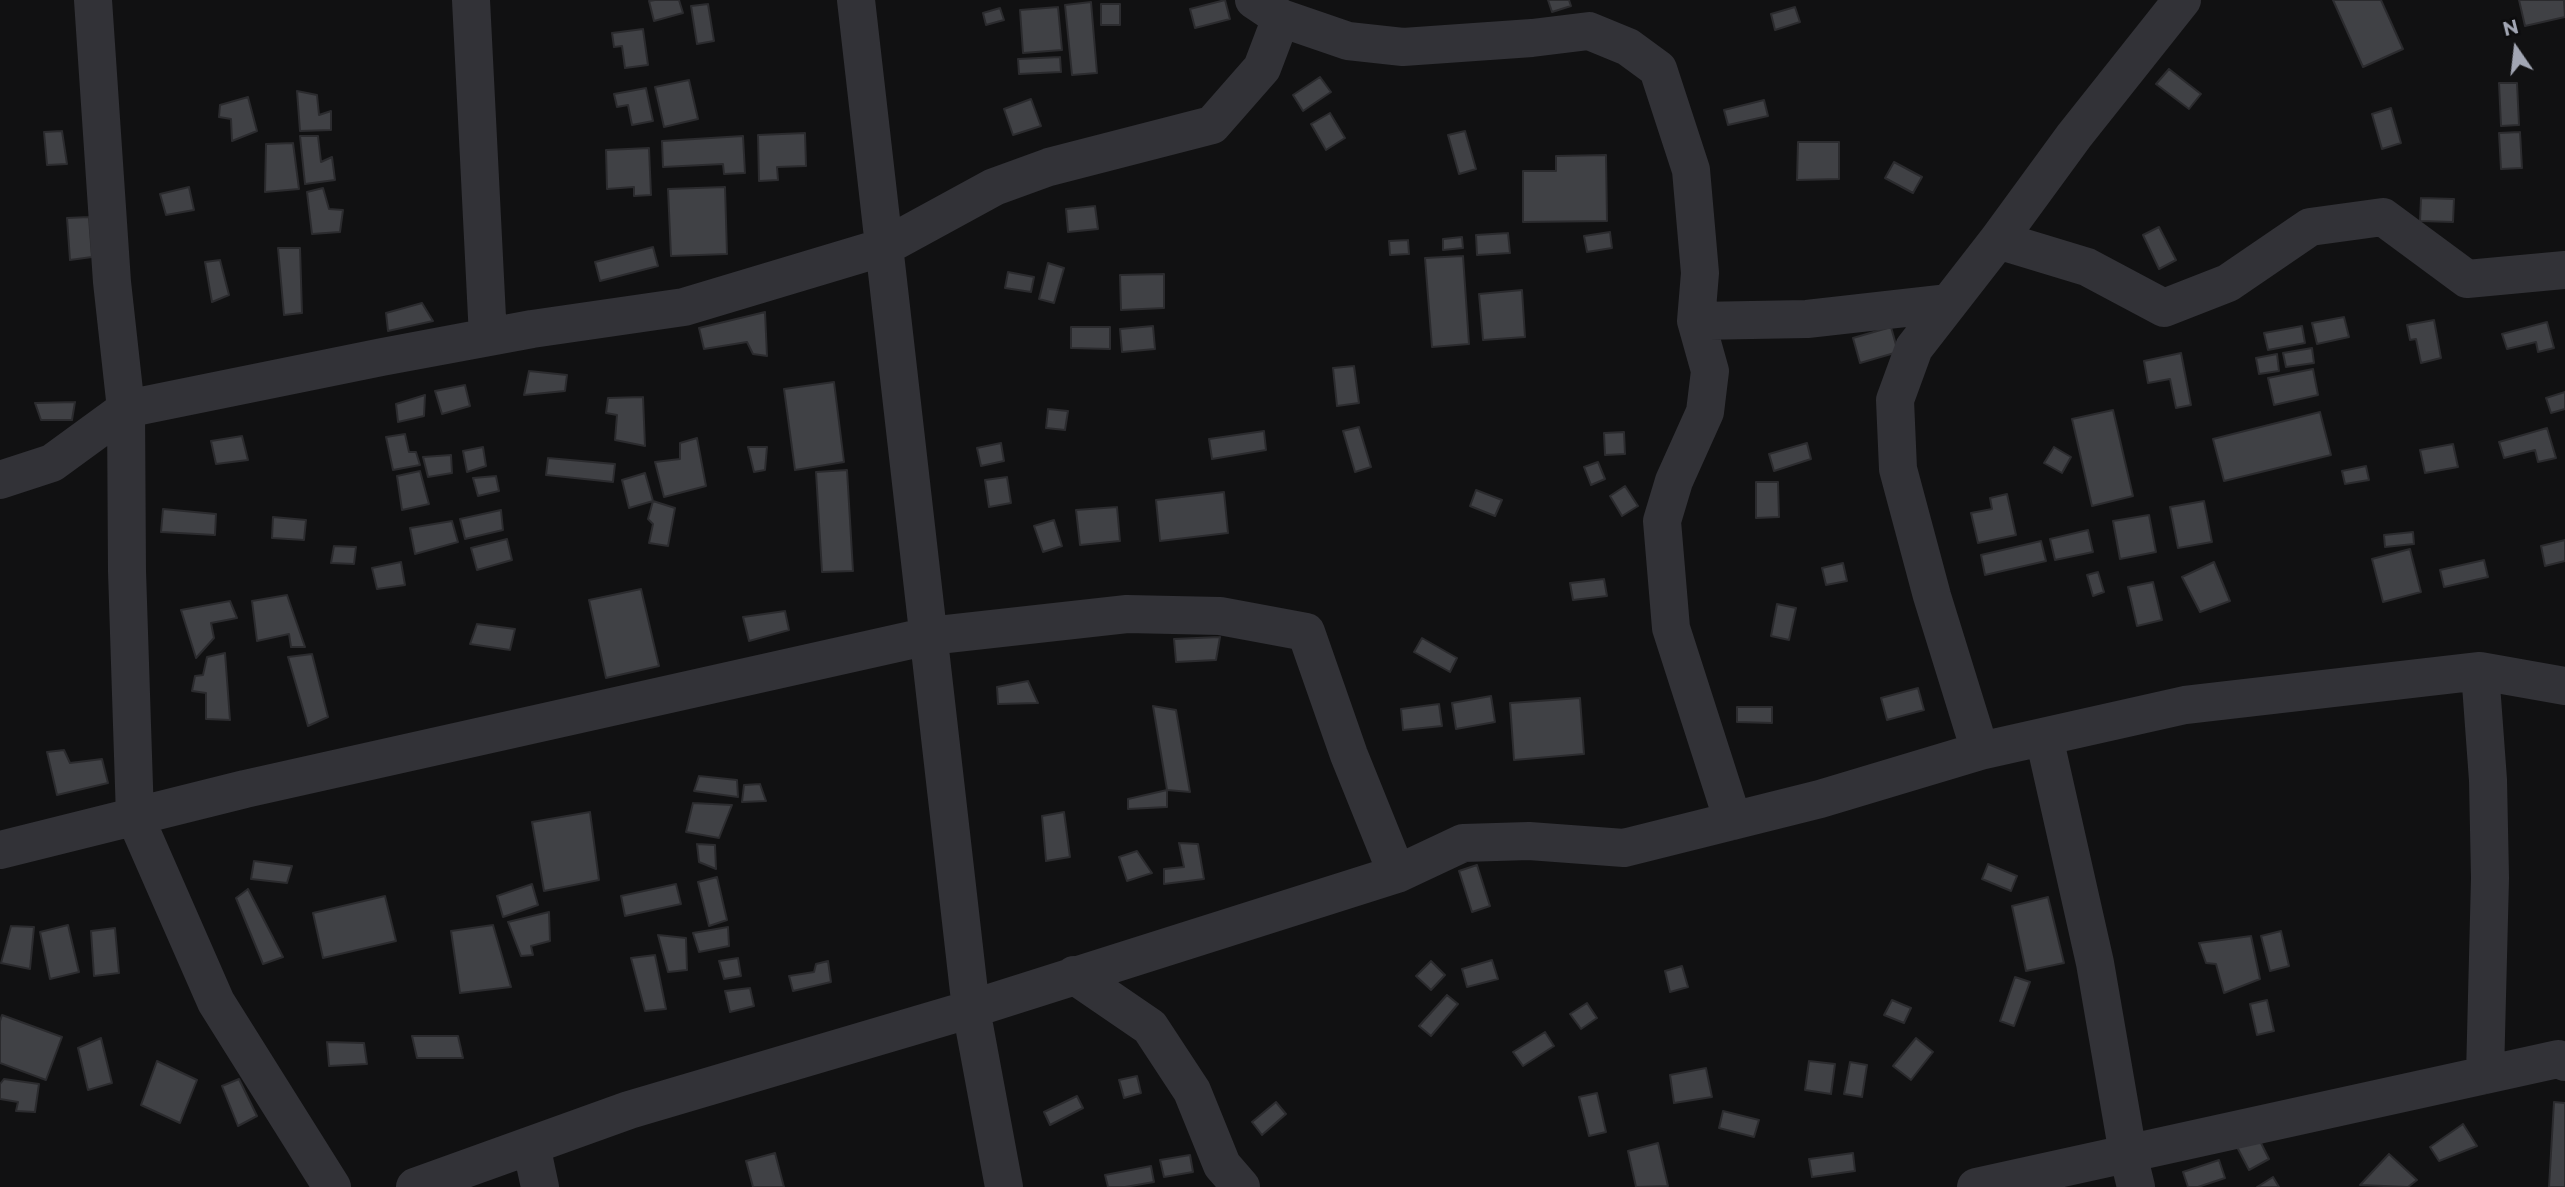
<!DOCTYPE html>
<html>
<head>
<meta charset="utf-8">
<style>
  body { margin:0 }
  #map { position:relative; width:2565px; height:1187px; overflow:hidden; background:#111112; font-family:Montserrat,sans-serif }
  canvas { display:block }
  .north { position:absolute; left:2481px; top:14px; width:70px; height:70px; -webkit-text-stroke:5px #0c0c0d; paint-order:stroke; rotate:346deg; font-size:19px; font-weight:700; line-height:28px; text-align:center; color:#a2a6b3 }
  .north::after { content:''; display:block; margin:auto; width:24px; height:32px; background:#a2a6b3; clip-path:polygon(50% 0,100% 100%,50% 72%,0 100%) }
</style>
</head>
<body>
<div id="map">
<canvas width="2565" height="1187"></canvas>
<div class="north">N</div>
</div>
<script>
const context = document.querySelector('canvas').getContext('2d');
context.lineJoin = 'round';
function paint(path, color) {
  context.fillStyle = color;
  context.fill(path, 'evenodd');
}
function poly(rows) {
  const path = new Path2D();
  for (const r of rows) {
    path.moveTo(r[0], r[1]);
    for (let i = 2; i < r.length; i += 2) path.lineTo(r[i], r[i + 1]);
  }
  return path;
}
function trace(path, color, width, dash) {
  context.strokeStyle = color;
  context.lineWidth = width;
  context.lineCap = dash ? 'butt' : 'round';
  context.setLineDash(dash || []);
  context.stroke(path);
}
const building = poly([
  [655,0,679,0,683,13,654,21,649,1,655,0],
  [1225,0,1230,19,1195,28,1190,9,1225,0],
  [1548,0,1569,0,1571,6,1552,12,1548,0],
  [2333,0,2381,0,2403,49,2363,67,2333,0],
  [2519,0,2564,0,2565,17,2525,26,2519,0],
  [1091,2,1097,73,1072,75,1065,5,1091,2],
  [708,4,714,41,697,44,691,6,708,4],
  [1101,4,1120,4,1120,25,1101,25,1101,4],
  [1058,7,1062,50,1023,53,1020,10,1058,7],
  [1795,7,1800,22,1775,30,1771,14,1795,7],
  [1000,8,1004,20,986,25,983,13,1000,8],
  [643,29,648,65,625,68,622,46,614,47,612,33,643,29],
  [1060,57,1061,72,1019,74,1018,59,1060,57],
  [2169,69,2201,94,2189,109,2156,84,2169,69],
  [1320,77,1331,92,1303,111,1293,95,1320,77],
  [689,80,698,119,664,127,655,87,689,80],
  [2499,83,2517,83,2519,125,2501,126,2499,83],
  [646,88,653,121,632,125,628,105,617,107,614,94,646,88],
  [297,91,317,95,319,115,331,111,331,130,300,131,297,91],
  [248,97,257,131,232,141,231,119,219,117,220,105,248,97],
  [1031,99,1041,126,1013,135,1004,109,1031,99],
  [1764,100,1768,116,1728,125,1724,110,1764,100],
  [2391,108,2401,143,2382,149,2372,114,2391,108],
  [1330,113,1345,138,1326,150,1311,124,1330,113],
  [62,131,67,164,47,165,44,132,62,131],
  [1465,131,1476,169,1459,174,1448,135,1465,131],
  [2520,132,2522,168,2501,169,2499,133,2520,132],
  [805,133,806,166,777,167,778,180,759,181,758,135,805,133],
  [300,136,318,136,321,162,332,157,335,180,305,184,300,136],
  [743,136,745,173,724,174,723,164,663,167,662,141,743,136],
  [1798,142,1839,142,1839,179,1797,180,1798,142],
  [293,143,299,189,265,192,266,144,293,143],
  [649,148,651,195,634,196,634,187,607,189,606,150,649,148],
  [1606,155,1607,221,1523,222,1523,171,1556,171,1556,156,1606,155],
  [1894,162,1922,177,1913,193,1885,178,1894,162],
  [189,187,194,210,166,215,160,194,189,187],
  [725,187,727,254,671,256,668,189,725,187],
  [323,188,329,209,343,210,340,232,312,234,307,192,323,188],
  [2421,198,2454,199,2453,222,2420,221,2421,198],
  [1095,206,1098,229,1068,232,1066,209,1095,206],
  [89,217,92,257,70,260,67,218,89,217],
  [2159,227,2176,260,2159,269,2143,235,2159,227],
  [1610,232,1612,248,1587,252,1584,236,1610,232],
  [1508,233,1510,253,1477,255,1476,235,1508,233],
  [1462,237,1463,248,1443,250,1443,239,1462,237],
  [1408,240,1409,254,1390,255,1389,241,1408,240],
  [653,247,658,266,600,281,595,262,653,247],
  [278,248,300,248,302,313,284,315,278,248],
  [1463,256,1469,344,1432,347,1425,258,1463,256],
  [220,260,229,295,212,302,205,262,220,260],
  [1048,263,1064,268,1054,303,1039,299,1048,263],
  [1008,272,1034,277,1031,292,1005,288,1008,272],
  [1164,274,1164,308,1121,310,1120,275,1164,274],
  [1522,290,1525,337,1483,340,1479,294,1522,290],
  [422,303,433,321,388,331,386,313,422,303],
  [765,312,767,356,753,354,747,342,704,349,699,328,765,312],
  [2344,317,2349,337,2317,344,2312,323,2344,317],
  [2434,320,2441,358,2421,363,2416,339,2410,340,2407,325,2434,320],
  [2547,322,2554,348,2538,352,2536,342,2507,349,2502,334,2547,322],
  [1153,326,1155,349,1122,352,1120,329,1153,326],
  [2302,326,2305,343,2268,350,2264,333,2302,326],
  [1071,327,1110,327,1110,349,1071,348,1071,327],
  [1891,327,1898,352,1860,363,1853,338,1891,327],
  [2312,348,2314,363,2286,367,2283,353,2312,348],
  [2181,353,2191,405,2176,408,2170,379,2148,383,2144,361,2181,353],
  [2277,354,2279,371,2259,374,2256,358,2277,354],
  [1354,366,1359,403,1337,406,1333,368,1354,366],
  [2313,369,2318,395,2274,405,2268,378,2313,369],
  [529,371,567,375,565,391,524,395,529,371],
  [834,382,844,462,795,470,784,389,834,382],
  [465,385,470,406,442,414,435,391,465,385],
  [2565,392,2565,409,2551,413,2546,398,2565,392],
  [425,395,424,416,398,422,396,404,425,395],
  [643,397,645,446,615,440,617,415,606,413,608,398,643,397],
  [75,402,72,420,41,420,35,403,75,402],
  [1048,409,1068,411,1065,430,1046,428,1048,409],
  [2113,410,2133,496,2092,506,2072,419,2113,410],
  [2320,412,2331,455,2224,481,2213,439,2320,412],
  [1359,427,1371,467,1355,472,1343,431,1359,427],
  [2547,428,2556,458,2538,462,2535,450,2504,458,2499,442,2547,428],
  [1264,431,1266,450,1212,459,1209,439,1264,431],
  [1624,432,1625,454,1605,455,1604,433,1624,432],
  [405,434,409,452,416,452,420,465,393,470,386,437,405,434],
  [242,436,248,460,216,464,211,441,242,436],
  [697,438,706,486,664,497,655,462,680,459,680,443,697,438],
  [1001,443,1004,461,981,466,977,448,1001,443],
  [1807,443,1811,459,1774,471,1769,454,1807,443],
  [2453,444,2458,467,2425,473,2420,450,2453,444],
  [483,447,486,466,467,472,463,451,483,447],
  [748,447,767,447,765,470,754,472,748,447],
  [2054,447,2071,457,2062,473,2044,463,2054,447],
  [451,455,452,473,428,477,423,457,451,455],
  [548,458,615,464,613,482,546,475,548,458],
  [1598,462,1605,479,1591,485,1584,467,1598,462],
  [2366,466,2369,480,2345,484,2342,471,2366,466],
  [847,470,853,571,822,572,816,472,847,470],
  [420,471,429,504,402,510,397,476,420,471],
  [645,473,653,501,629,508,622,480,645,473],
  [496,476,499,491,478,496,473,478,496,476],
  [1007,477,1011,503,989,507,985,480,1007,477],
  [1756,482,1778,482,1779,517,1756,518,1756,482],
  [1625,486,1638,506,1622,516,1610,496,1625,486],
  [1476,490,1502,500,1495,516,1470,506,1476,490],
  [1224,492,1228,533,1160,541,1156,500,1224,492],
  [2007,494,2016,535,1978,543,1971,513,1992,509,1990,498,2007,494],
  [653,501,675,508,668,546,649,543,653,524,648,519,653,501],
  [2204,501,2212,542,2178,548,2170,507,2204,501],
  [1117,507,1120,541,1080,545,1076,510,1117,507],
  [163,509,216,514,215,535,161,532,163,509],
  [501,510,503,530,465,539,460,519,501,510],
  [2149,515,2156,552,2120,559,2113,521,2149,515],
  [273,517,306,520,304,540,272,538,273,517],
  [1054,520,1062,546,1043,552,1034,526,1054,520],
  [452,521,458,542,415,554,410,528,452,521],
  [2088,530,2093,552,2055,560,2050,539,2088,530],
  [2413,532,2414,544,2385,547,2384,535,2413,532],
  [507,539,512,560,477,570,471,548,507,539],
  [2565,540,2565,561,2545,566,2541,546,2565,540],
  [2041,541,2046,561,1985,575,1981,555,2041,541],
  [334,546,356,547,354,564,331,563,334,546],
  [2410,549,2421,592,2383,602,2372,559,2410,549],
  [2484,560,2488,577,2444,587,2440,570,2484,560],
  [401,562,405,585,377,589,372,568,401,562],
  [2214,562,2230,601,2200,612,2182,577,2214,562],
  [1843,563,1847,581,1826,585,1822,568,1843,563],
  [2098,572,2104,592,2093,596,2087,575,2098,572],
  [1604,579,1607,596,1573,600,1570,583,1604,579],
  [2153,582,2162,620,2137,626,2128,587,2153,582],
  [641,589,659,666,606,678,589,600,641,589],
  [287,595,305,647,291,647,289,634,257,641,252,601,287,595],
  [230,601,237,618,211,623,214,638,196,658,181,610,230,601],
  [1777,604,1796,608,1789,640,1771,636,1777,604],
  [785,611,789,630,749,641,743,617,785,611],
  [477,624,515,629,510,650,470,644,477,624],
  [1220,637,1216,660,1176,662,1174,639,1220,637],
  [1422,638,1457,658,1450,672,1414,652,1422,638],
  [225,653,230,720,206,719,206,693,192,691,195,676,203,675,207,657,225,653],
  [312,654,328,717,308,726,288,657,312,654],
  [1028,681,1038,703,998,704,997,687,1028,681],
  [1918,688,1924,710,1887,720,1881,698,1918,688],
  [1491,696,1495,722,1456,729,1452,703,1491,696],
  [1580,698,1584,754,1514,760,1510,703,1580,698],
  [1439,704,1442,726,1403,730,1401,709,1439,704],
  [1153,706,1176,710,1190,792,1167,790,1153,706],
  [1737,707,1772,707,1772,723,1737,722,1737,707],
  [64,750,70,763,102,759,108,783,57,795,47,752,64,750],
  [699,776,737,780,738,797,694,791,699,776],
  [760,784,766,801,742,802,744,785,760,784],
  [1167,790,1167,807,1128,809,1128,799,1167,790],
  [693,803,732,805,719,838,686,832,693,803],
  [590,812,599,880,544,891,532,822,590,812],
  [1064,812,1070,857,1046,861,1042,816,1064,812],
  [1179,843,1198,844,1204,879,1164,884,1164,869,1184,867,1179,843],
  [697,844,715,845,716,869,699,862,697,844],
  [1137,851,1152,873,1127,881,1119,857,1137,851],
  [254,861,292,866,287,883,251,879,254,861],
  [1988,864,2017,876,2011,891,1982,879,1988,864],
  [1477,865,1490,906,1472,912,1459,871,1477,865],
  [717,877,727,920,709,926,698,882,717,877],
  [532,884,538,905,503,917,497,896,532,884],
  [676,884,681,904,625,916,621,896,676,884],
  [248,889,283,957,263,964,236,898,248,889],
  [385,896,396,941,323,958,313,913,385,896],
  [2048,897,2064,963,2026,971,2012,906,2048,897],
  [549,912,550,941,531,946,533,955,521,956,508,922,549,912],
  [68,925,79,972,50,979,40,932,68,925],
  [493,925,511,987,460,993,451,931,493,925],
  [11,926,34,927,30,969,1,963,11,926],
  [728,927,729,946,699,952,693,933,728,927],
  [115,928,119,973,94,976,91,931,115,928],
  [2281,931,2289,966,2270,971,2261,936,2281,931],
  [658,935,686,938,687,970,668,972,658,935],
  [2251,936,2260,979,2224,993,2216,964,2206,963,2199,943,2251,936],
  [655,955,666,1009,645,1011,631,958,655,955],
  [738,958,741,976,724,979,719,961,738,958],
  [1492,960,1498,979,1467,987,1462,969,1492,960],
  [828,961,831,982,793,991,789,976,814,972,816,964,828,961],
  [1431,961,1445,975,1431,990,1416,976,1431,961],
  [1682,966,1688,987,1670,992,1665,971,1682,966],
  [2015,977,2030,982,2014,1026,2000,1021,2015,977],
  [750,988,754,1006,730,1012,725,991,750,988],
  [1447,995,1458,1004,1431,1036,1419,1026,1447,995],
  [1892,1000,1911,1008,1904,1023,1884,1015,1892,1000],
  [2267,1000,2274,1031,2257,1035,2250,1004,2267,1000],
  [1587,1003,1597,1018,1581,1029,1570,1014,1587,1003],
  [2,1015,62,1037,46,1080,0,1063,0,1021,2,1015],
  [1545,1032,1554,1046,1523,1066,1513,1052,1545,1032],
  [412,1036,458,1036,463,1058,417,1058,412,1036],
  [101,1038,112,1083,88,1090,78,1048,101,1038],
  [1916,1038,1933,1052,1911,1080,1893,1066,1916,1038],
  [327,1042,364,1043,367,1064,329,1066,327,1042],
  [157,1061,197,1080,180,1123,141,1105,157,1061],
  [1809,1061,1835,1064,1831,1094,1805,1090,1809,1061],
  [1850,1062,1867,1065,1862,1097,1844,1094,1850,1062],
  [1706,1068,1712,1097,1674,1103,1670,1075,1706,1068],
  [1137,1076,1141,1093,1124,1098,1119,1080,1137,1076],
  [4,1079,39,1084,35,1112,16,1111,18,1102,0,1099,0,1084,4,1079],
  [239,1079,257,1116,238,1126,222,1086,239,1079],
  [1597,1093,1606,1132,1589,1136,1579,1097,1597,1093],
  [1077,1096,1083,1108,1050,1125,1044,1112,1077,1096],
  [1276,1102,1286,1114,1262,1135,1252,1122,1276,1102],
  [2554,1102,2565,1103,2565,1187,2549,1187,2554,1102],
  [1723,1111,1759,1120,1754,1137,1719,1128,1723,1111],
  [2463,1124,2477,1146,2439,1161,2430,1147,2463,1124],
  [2257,1135,2269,1159,2249,1170,2236,1145,2257,1135],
  [1658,1143,1668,1186,1636,1187,1628,1151,1658,1143],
  [775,1153,784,1187,753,1187,746,1161,775,1153],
  [1853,1153,1855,1171,1812,1177,1809,1159,1853,1153],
  [2389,1154,2417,1180,2408,1187,2360,1185,2389,1154],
  [1190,1155,1193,1172,1164,1177,1160,1160,1190,1155],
  [2219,1160,2225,1178,2198,1187,2188,1187,2183,1172,2219,1160],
  [1151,1166,1154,1182,1125,1187,1108,1187,1105,1175,1151,1166],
  [2273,1177,2279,1187,2257,1187,2273,1177]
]);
paint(building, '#404145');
trace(building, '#2b2b2e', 2);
trace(poly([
  [93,0,112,282,126,409,127,571,135,817,216,1002,332,1187],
  [471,0,488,337],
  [856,0,971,1009,1004,1187],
  [1254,0,1281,18,1348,41,1403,47,1532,38,1589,31,1628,47,1658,69,1691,170,1700,273,1696,321,1710,371,1705,412,1674,481,1662,521,1671,628,1733,821],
  [1998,240,2087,267,2164,308,2228,283,2310,227,2383,217,2467,279,2565,270],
  [1696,321,1807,319,1949,303],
  [0,480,52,463,126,409,382,357,532,329,684,307,884,247,994,187,1049,167,1212,125,1262,68,1281,18],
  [2480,671,2488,780,2490,878,2485,1075],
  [2044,737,2095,963,2128,1154,2136,1187],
  [1980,751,1932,596,1898,469,1895,400,1914,348,1998,240,2074,136,2182,0],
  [0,850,245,789,929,636,1127,614,1220,616,1306,632,1349,755,1397,874],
  [1074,975,1150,1027,1192,1091,1222,1165,1241,1187],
  [531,1145,540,1187],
  [415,1187,629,1110,971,1009,1397,874,1463,843,1529,841,1624,848,1820,799,1980,751,2185,705,2480,671,2565,686],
  [1976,1187,2558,1059,2565,1062]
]), '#323237', 38);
</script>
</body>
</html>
